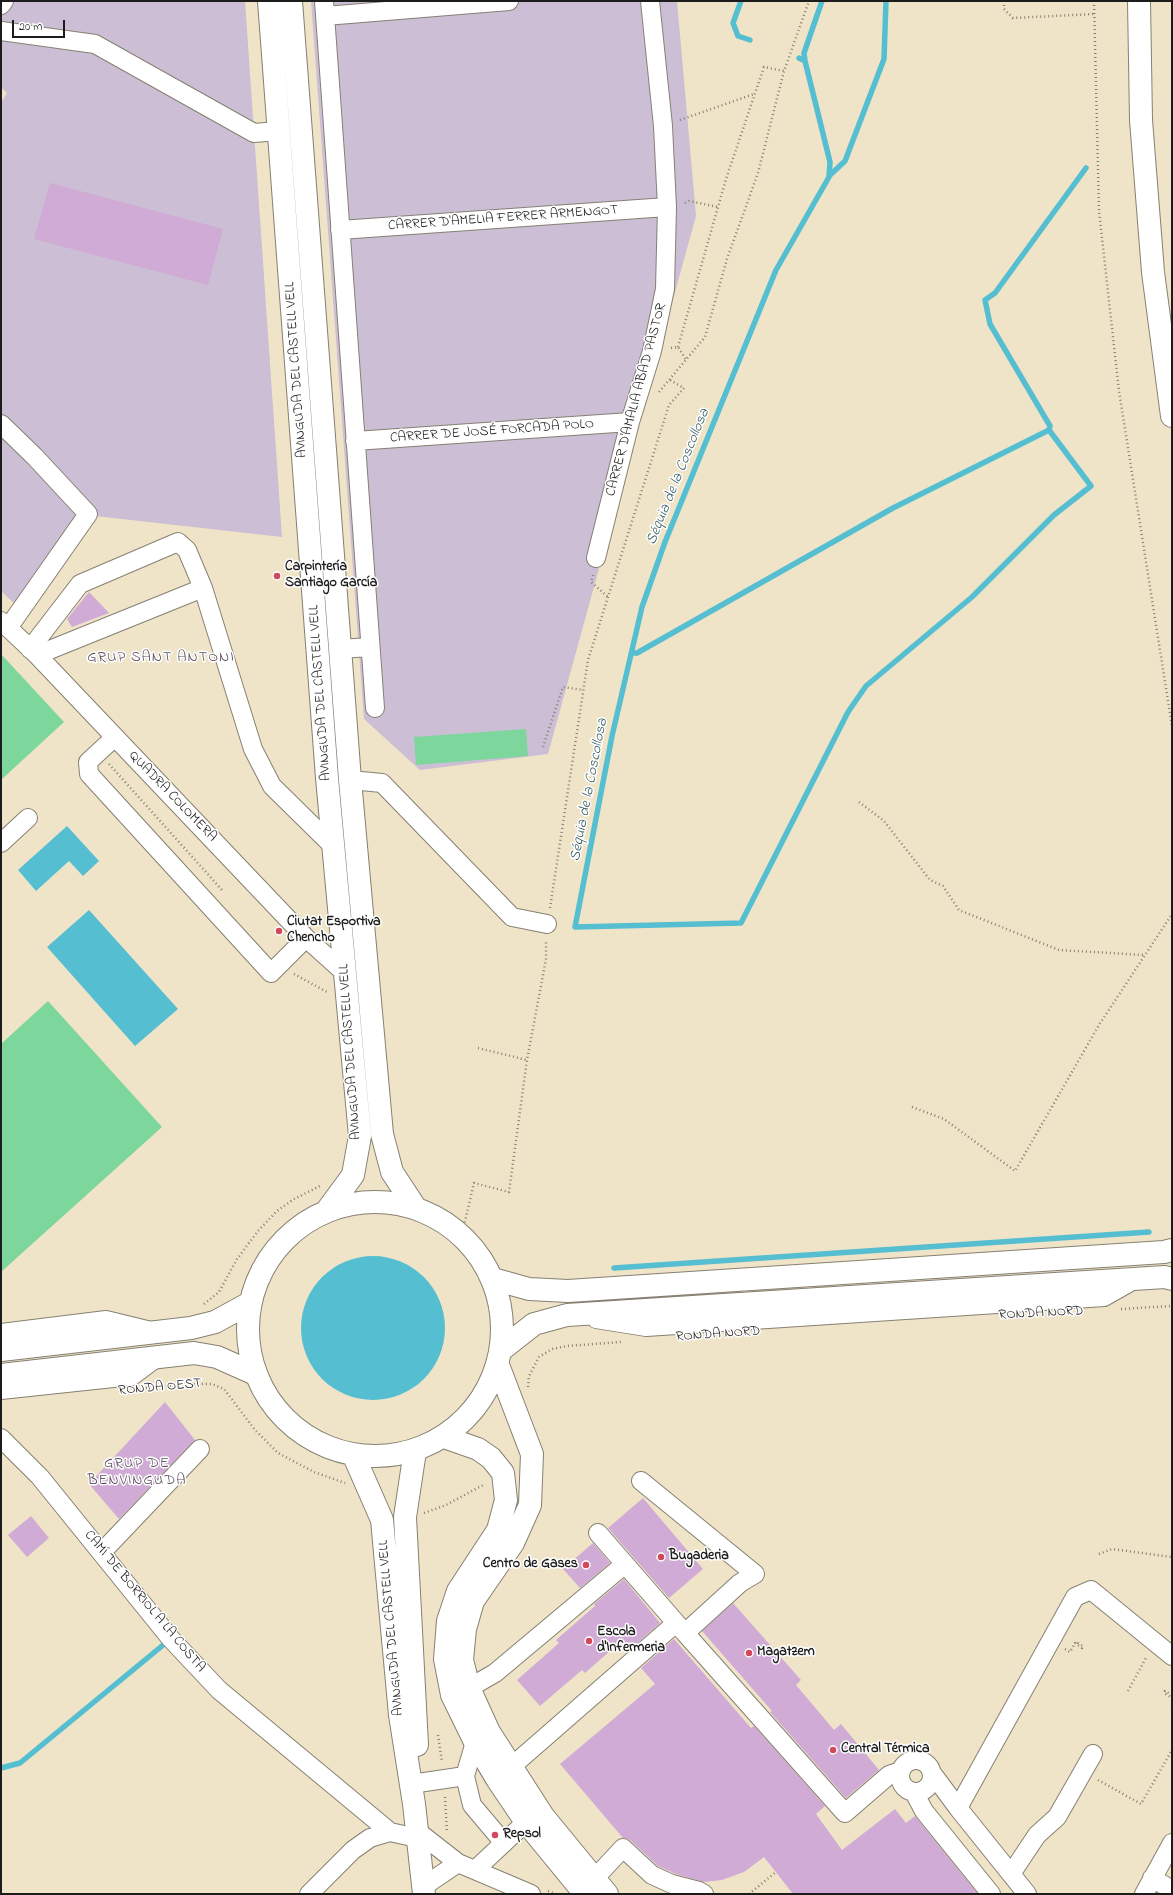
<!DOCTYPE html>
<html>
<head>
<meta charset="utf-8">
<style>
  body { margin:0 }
  #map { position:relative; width:1173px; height:1895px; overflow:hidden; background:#f0e4c8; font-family:"Indie Flower",sans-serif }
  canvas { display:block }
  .frame { position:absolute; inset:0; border:2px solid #1c1c1c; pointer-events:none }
  .scale { position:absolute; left:12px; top:20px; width:53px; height:18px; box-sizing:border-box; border:2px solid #1c1c1c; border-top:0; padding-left:5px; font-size:12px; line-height:14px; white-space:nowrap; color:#1c1c1c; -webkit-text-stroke:3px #fff; paint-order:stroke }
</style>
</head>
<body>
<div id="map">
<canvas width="1173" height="1895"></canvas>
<div class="frame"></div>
<div class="scale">20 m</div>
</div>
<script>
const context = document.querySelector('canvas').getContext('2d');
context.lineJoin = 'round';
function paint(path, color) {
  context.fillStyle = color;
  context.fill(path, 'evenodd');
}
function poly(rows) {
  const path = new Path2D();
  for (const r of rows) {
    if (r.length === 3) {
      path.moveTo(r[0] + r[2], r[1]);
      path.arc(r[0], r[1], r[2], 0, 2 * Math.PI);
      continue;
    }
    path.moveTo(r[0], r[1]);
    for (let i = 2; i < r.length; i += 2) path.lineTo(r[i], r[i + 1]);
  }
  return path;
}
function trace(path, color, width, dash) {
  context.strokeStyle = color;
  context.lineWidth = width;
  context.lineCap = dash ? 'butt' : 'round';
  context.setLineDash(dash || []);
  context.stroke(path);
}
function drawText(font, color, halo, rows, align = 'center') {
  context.font = font + ' "Indie Flower",sans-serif';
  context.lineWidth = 3;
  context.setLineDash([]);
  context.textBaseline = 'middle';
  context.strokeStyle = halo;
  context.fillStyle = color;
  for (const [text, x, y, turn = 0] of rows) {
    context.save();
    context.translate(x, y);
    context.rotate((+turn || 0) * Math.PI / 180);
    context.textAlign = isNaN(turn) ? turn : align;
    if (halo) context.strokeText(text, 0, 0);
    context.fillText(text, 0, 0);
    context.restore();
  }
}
paint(poly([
  [1,1,245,1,282,537,95,516,19,608,1,591,1,103,7,93,1,87],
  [311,1,677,1,696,216,548,754,420,770,364,719]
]), '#ccbed4');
paint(poly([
  [1,654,64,722,1,780],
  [526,729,528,756,416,765,414,737],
  [48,1001,162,1127,1,1272,1,1044]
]), '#7dd69c');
paint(poly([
  [67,826,99,861,83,876,69,861,36,891,18,870],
  [89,910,178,1009,135,1046,47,947],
  [373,1328,72]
]), '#55bfd1');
trace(poly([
  [741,1,733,23,738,36,750,40],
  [799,58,805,61,830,162,829,177,776,270,665,542,642,607,612,736,575,927,741,923,848,712,866,686,972,597,1054,515,1091,486,1049,430,1050,426,990,324,985,300,995,293,1086,168],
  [805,61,804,53,822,1],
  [829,176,845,161,884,59,886,1],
  [632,653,637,653,893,508,1049,430],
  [614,1268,1149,1232],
  [1,1768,20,1763,168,1641]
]), '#55bfd1', 5.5);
paint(poly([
  [50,183,223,229,208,285,34,239],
  [89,592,109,613,72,627,67,619],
  [165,1402,195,1440,119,1519,89,1484],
  [643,1498,703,1569,669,1598,608,1528],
  [31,1516,49,1538,27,1557,8,1535],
  [593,1543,610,1563,580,1588,563,1569],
  [624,1579,660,1623,627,1652,619,1643,585,1673,582,1670,540,1706,517,1680,559,1643,556,1640,595,1606,594,1604],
  [733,1603,801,1680,796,1685,834,1730,841,1724,879,1770,846,1798,770,1712,772,1711,702,1631],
  [674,1639,751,1728,754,1726,825,1806,816,1814,842,1850,895,1809,906,1823,915,1816,978,1894,793,1894,764,1857,744,1872,722,1880,704,1882,676,1874,658,1866,630,1840,623,1838,560,1764,655,1684,641,1668]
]), '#cfabd5');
const minor = poly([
  [324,1,375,708],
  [1,5,4,1],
  [325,16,509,1],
  [1,31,95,44,254,133,279,131],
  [340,230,667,207],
  [1,424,35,457,88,514,8,628],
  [355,441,630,422],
  [596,558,630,422,652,351,665,289,667,207,663,126,650,1],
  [1,621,37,655,306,938,345,973],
  [30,649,80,584,178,542,187,550,203,588,253,749,272,786,333,846],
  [340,649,370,647],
  [37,655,203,588],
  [115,737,88,762,89,774,271,973,306,938],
  [350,780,382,783,512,917,547,924],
  [1,843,28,818],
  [596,1319,646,1327,1104,1297,1134,1280],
  [1,1333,106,1320,147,1330],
  [1,1390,132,1376,159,1356],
  [1,1438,40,1477,171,1639,219,1690,390,1832],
  [641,1481,755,1574,740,1583,685,1633,845,1813,889,1775,901,1771],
  [598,1533,684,1632],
  [102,1552,200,1449],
  [469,1688,495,1673,625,1564],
  [475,1742,465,1776,472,1805,504,1843],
  [916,1776,16],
  [511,1767,676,1623],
  [932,1773,958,1808,1027,1894],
  [418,1783,465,1776],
  [914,1792,924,1811,991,1894],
  [958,1808,1075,1597,1091,1590,1172,1656],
  [417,1831,458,1863,531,1894],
  [475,1870,526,1822],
  [1011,1874,1037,1835,1057,1817,1093,1754],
  [1152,1878,1172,1890],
  [594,1879,623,1848,652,1875,672,1884,699,1891,704,1894],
  [424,1886,458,1863],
  [309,1894,353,1850,370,1838,390,1832,417,1838],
  [1144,1894,1172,1843]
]);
const major = poly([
  [269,1,327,778,360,1136,353,1175,328,1209],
  [291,1,350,780,382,1134,392,1172,415,1207],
  [1139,1,1141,120,1153,272,1172,416],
  [375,1329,127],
  [493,1279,529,1289,568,1291,1164,1252,1172,1250],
  [1,1350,191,1328,215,1322,248,1304],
  [501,1350,534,1324,567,1315,1165,1277,1172,1279],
  [498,1365,532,1454,530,1505,513,1543,473,1601,465,1629,462,1660,469,1688,489,1732,543,1816,607,1894],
  [1,1375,194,1353,217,1357,253,1373],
  [444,1437,478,1449,491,1458,503,1473,506,1500,498,1530,458,1591,448,1621,445,1659,452,1695,475,1742,497,1779,526,1822,585,1894],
  [415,1451,405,1517,417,1745],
  [354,1456,382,1520,400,1715,414,1804,424,1894]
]);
trace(minor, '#868072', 20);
trace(major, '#868072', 24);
trace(poly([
  [1004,1,1004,9,1013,18,1094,14],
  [1094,1,1099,211,1119,391,1172,726],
  [680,120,754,94],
  [685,203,689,201,718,207],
  [678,347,726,179,764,67,784,71],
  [671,348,678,347,687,361],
  [659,392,705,337,727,259,758,173,784,71,809,1],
  [593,575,591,582,608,597],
  [543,747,563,687,583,690],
  [109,764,222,890],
  [859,802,884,821,930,880,943,886,959,910,1059,950,1144,955],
  [550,908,588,660,669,405,684,388,670,380],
  [294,974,327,992],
  [478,1048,527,1060],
  [912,1107,944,1119,1015,1171,1099,1025,1172,914],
  [462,1234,474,1183,509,1192,527,1060,546,959,546,941],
  [204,1304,219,1292,237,1259,258,1231,277,1211,294,1199,320,1186],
  [1121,1309,1172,1306],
  [528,1387,529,1376,539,1357,552,1349,567,1346,621,1342],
  [146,1388,198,1384,212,1384,224,1389,255,1430,278,1453,314,1472,345,1483],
  [424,1513,446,1505,485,1484],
  [1099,1554,1112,1549,1172,1557],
  [1065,1649,1070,1652,1075,1643,1082,1648,1083,1646,1078,1643,1079,1641],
  [1128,1691,1147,1656],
  [1172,1695,1165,1691,1164,1693,1172,1698],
  [1172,1709,1172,1710],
  [438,1735,442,1762],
  [1098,1780,1141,1804,1172,1750],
  [445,1797,447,1832],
  [548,1891,555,1894],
  [749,1894,776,1872]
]), '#868072', 2.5, [1, 3]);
trace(minor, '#fff', 18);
trace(major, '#fff', 22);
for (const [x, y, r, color] of [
  [277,576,4,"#d1495b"],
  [279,931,4,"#d1495b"],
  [661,1557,4,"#d1495b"],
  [586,1565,4,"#d1495b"],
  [589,1641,4,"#d1495b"],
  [749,1653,4,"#d1495b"],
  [833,1750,4,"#d1495b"],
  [495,1835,4,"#d1495b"]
]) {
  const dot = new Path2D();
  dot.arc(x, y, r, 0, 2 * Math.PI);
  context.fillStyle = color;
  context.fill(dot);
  trace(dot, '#fff', 1.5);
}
drawText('14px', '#1c1c1c', '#fff', [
  ["CARRER D'AMELIA FERRER ARMENGOT",503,219,-4],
  ["AVINGUDA DEL CASTELL VELL",297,370,-94],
  ["CARRER D'AMALIA ABAD PASTOR",637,400,-75],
  ["CARRER DE JOSÉ FORCADA POLO",492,432,-4],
  ["AVINGUDA DEL CASTELL VELL",321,693,-94],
  ["QUADRA COLOMERA",172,797,46],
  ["AVINGUDA DEL CASTELL VELL",351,1052,-94],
  ["RONDA NORD",1041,1314,-3],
  ["RONDA NORD",718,1335,-4],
  ["RONDA OEST",160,1388,-5],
  ["CAMÍ DE BORRIOL A LA COSTA",144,1602,50],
  ["AVINGUDA DEL CASTELL VELL",392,1628,-95]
]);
drawText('bold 14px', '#1c1c1c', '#fff', [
  ["Carpintería",285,568],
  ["Santiago García",285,584],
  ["Ciutat Esportiva",287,923],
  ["Chencho",287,939],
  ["Bugaderia",669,1557],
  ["Centro de Gases",578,1565,"right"],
  ["Escola",597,1633],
  ["d'Infermeria",597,1649],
  ["Magatzem",757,1653],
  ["Central Térmica",841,1750],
  ["Repsol",503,1835]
], 'left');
drawText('italic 15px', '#335d64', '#fff', [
  ["Séquia de la Coscollosa",679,477,-68],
  ["Séquia de la Coscollosa",590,790,-79]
]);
context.letterSpacing = '1px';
drawText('15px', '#5b4e5d', '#fff', [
  ["GRUP SANT ANTONI",161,659],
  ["GRUP DE",137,1465],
  ["BENVINGUDA",137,1482]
]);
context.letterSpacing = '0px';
</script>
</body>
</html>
